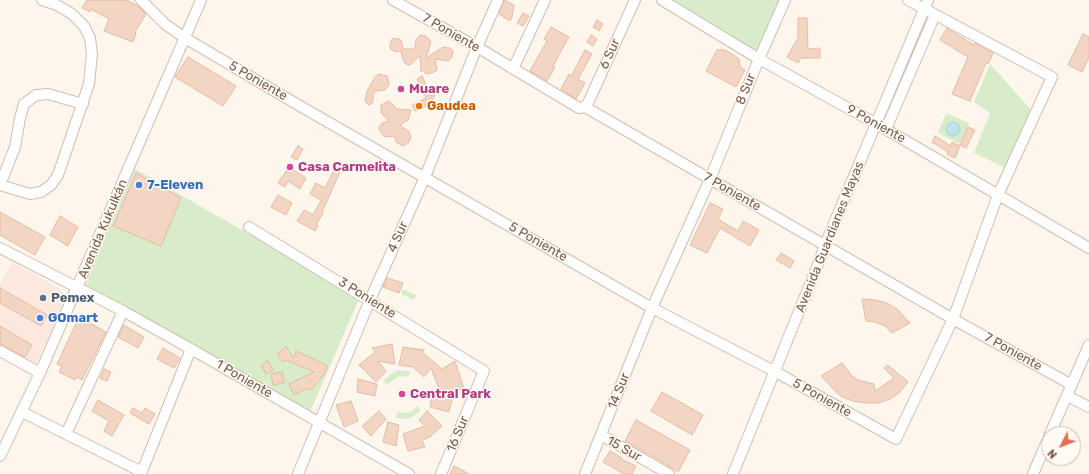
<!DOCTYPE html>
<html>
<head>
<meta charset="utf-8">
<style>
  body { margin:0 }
  #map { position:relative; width:1089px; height:474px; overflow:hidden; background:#fdf6ec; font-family:Rubik,sans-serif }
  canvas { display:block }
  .north { position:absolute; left:1041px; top:426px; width:40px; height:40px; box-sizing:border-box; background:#fffaf3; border:1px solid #cabbb1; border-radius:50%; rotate:228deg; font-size:11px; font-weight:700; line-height:16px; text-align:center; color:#7a5c4d }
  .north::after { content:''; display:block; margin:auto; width:14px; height:18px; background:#e76f51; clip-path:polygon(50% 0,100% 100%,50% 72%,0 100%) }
</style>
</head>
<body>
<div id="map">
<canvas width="1089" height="474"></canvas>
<div class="north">N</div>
</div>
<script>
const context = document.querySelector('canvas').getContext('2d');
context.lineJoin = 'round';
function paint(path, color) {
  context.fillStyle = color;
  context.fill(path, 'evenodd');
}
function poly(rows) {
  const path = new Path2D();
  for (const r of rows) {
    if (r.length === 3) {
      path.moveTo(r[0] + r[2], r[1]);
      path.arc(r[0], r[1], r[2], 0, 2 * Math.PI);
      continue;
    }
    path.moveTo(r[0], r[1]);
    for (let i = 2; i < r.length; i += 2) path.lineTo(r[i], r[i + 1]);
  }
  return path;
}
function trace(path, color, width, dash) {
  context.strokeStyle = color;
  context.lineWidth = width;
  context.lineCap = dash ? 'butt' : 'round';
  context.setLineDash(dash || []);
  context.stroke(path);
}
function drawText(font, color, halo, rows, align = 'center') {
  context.font = font + ' Rubik,sans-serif';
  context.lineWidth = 3;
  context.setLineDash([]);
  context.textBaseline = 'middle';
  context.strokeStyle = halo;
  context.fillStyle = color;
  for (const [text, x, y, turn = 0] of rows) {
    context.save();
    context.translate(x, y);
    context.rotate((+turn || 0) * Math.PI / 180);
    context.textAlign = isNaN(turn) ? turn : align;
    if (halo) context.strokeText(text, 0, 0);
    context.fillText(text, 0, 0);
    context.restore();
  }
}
paint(poly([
  [12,262,59,288,67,297,35,365,0,348,0,285]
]), '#fde8e0');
paint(poly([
  [668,0,781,0,757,55],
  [990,64,1034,113,1008,169,974,153,990,113,974,102],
  [946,113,969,123,960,144,938,133],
  [135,169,360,297,310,412,85,286],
  [403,289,416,295,414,300,401,294],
  [398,370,410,372,408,377,402,376,397,377,387,385,383,381,390,375],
  [417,406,421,410,414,416,407,419,396,418,397,412,406,413,412,411]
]), '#d8ecc9');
const water = poly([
  [953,129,7]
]);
paint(water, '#bfe3e8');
trace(water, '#a5d3da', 1);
const building = poly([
  [87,0,127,0,138,6,146,14,135,32,136,33,133,42,104,31,109,19,91,9,90,12,82,8,87,0],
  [504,0,514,5,512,17,510,21,499,14,504,0],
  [523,13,529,16,523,26,517,23,523,13],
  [798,18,807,18,808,49,820,48,820,58,801,58,798,63,787,57,798,38,798,18],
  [597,20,603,24,599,31,593,27,597,20],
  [551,27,569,37,553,66,555,67,547,81,530,71,547,41,544,39,551,27],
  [947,28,974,45,975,43,993,53,988,64,986,63,970,101,952,94,968,57,940,40,947,28],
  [1083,34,1089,37,1089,57,1082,72,1068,65,1083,34],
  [420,35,425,36,428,38,431,42,426,58,443,47,450,48,453,51,452,57,448,61,435,59,437,70,432,73,426,74,422,70,421,72,420,56,410,65,406,64,403,60,401,51,396,52,392,50,390,47,390,44,392,39,395,38,401,40,403,49,415,49,416,40,420,35],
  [591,35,597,39,593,46,587,42,591,35],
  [585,50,592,54,578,79,585,83,576,99,561,89,569,74,571,76,585,50],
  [717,50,725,50,732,54,739,59,740,67,745,70,736,87,706,71,717,50],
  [188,57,236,86,223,106,175,77,188,57],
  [379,74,387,76,388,79,389,85,385,90,376,91,373,95,373,102,369,105,365,101,367,91,375,77,379,74],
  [422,76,431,96,435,94,430,107,429,105,415,111,412,105,426,98,417,79,422,76],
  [389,101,397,109,411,110,408,120,400,125,409,132,411,137,409,142,404,146,397,143,394,136,385,137,381,133,379,128,382,123,389,121,381,113,381,105,389,101],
  [968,127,975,130,966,148,960,145,968,127],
  [935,136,951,146,952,142,960,146,955,158,947,154,948,152,932,142,935,136],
  [298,146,303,149,297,160,291,157,298,146],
  [289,167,306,178,300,189,288,181,285,187,278,183,289,167],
  [335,168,341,170,322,212,323,213,316,225,318,226,315,231,297,221,304,210,313,215,321,200,310,194,316,183,325,188,335,168],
  [136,173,181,198,161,246,113,226,136,173],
  [278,195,292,203,286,215,271,207,278,195],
  [710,203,723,209,718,219,738,231,743,221,759,230,750,246,720,228,707,253,690,245,710,203],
  [0,212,45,237,35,255,0,235,0,212],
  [60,216,78,227,68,246,50,235,60,216],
  [781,253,794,261,790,268,776,260,781,253],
  [387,278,403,283,399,293,383,287,387,278],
  [0,288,47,315,41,326,0,303,0,288],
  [862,299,875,300,887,303,897,309,910,323,892,333,885,326,875,322,866,321,862,299],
  [79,317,106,332,82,380,77,377,75,380,59,372,62,366,57,364,79,317],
  [124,325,144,337,138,348,118,337,124,325],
  [0,326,32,345,25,357,0,344,0,326],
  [392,344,395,364,378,361,386,371,376,382,359,365,375,352,372,348,392,344],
  [286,347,294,358,296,351,328,366,323,376,311,390,308,388,294,395,289,384,314,372,286,360,283,362,277,354,286,347],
  [403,347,424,350,423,353,442,369,455,361,464,389,454,391,449,412,430,407,432,395,442,396,431,368,424,377,413,367,399,365,403,347],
  [163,348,180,358,174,368,157,359,163,348],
  [268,361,273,370,266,374,261,365,268,361],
  [842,363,852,376,858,380,874,384,875,391,894,378,884,368,888,365,908,382,899,393,890,399,878,403,866,403,853,401,842,397,836,392,821,376,842,363],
  [104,369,111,372,107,381,100,378,104,369],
  [282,372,284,383,273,385,271,374,282,372],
  [358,379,377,384,375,396,357,392,358,379],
  [662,392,703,415,692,435,651,411,662,392],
  [98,400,124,415,112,436,104,431,109,421,92,411,98,400],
  [351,401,358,421,344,427,336,405,351,401],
  [133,408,142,413,145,408,155,414,149,424,130,413,133,408],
  [379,411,386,419,371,436,362,426,379,411],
  [427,411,442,426,430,437,422,440,425,447,408,451,403,434,425,426,419,420,427,411],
  [636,420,690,450,678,472,667,465,668,465,625,441,636,420],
  [388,422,399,425,396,446,383,442,388,422],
  [610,451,622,458,621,459,636,466,632,474,624,474,603,462,610,451],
  [454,466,469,474,450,474,454,466]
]);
paint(building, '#f3d5c3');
trace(building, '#e6bba3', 1);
const minor = poly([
  [141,0,165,24,185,38,300,106,652,308,774,371,896,439,953,319,998,195,1052,77,908,0],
  [393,0,477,47,579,108,585,107,953,319,1072,385],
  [662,0,759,59,877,124,1089,248],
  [513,69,545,0],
  [585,107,588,103,635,0],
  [886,129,935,15],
  [0,185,30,194,41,192,51,185,58,175,89,84,92,54,90,38,84,26,72,14,57,5,42,0],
  [0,185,15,147,20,118,24,104,36,95,48,94,83,104],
  [249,227,484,371,441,474],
  [0,248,123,311,191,349,409,474],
  [0,351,40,373],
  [1067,396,1089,407],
  [22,412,142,472],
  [66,434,123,311],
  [1050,434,1089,345],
  [601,435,669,474],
  [0,456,40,373,201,0],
  [141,474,191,349],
  [298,474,370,300,425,177,477,47,498,0],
  [585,474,652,308,710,179,759,59,785,0],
  [733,474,817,267,825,245,928,0],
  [1033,474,1049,437]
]);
trace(minor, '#d1beb0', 12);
trace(minor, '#fff', 10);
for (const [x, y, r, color] of [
  [401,89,4,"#d1479c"],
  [419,106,4,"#e8710a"],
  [290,167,4,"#d1479c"],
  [139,185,4,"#3f7fe0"],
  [43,298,4,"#5c6f8a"],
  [40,318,4,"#3f7fe0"],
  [402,394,4,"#d1479c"]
]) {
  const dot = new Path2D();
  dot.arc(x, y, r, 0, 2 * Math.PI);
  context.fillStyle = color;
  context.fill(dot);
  trace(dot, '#fffaf3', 1.5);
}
drawText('13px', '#7a5c4d', '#fffaf3', [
  ["7 Poniente",451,33,30],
  ["6 Sur",610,54,-65],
  ["5 Poniente",258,81,30],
  ["8 Sur",746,89,-68],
  ["9 Poniente",876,124,29],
  ["7 Poniente",732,192,30],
  ["Avenida Kukulkán",103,229,-67],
  ["4 Sur",398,237,-66],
  ["Avenida Guardianes Mayas",830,237,-68],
  ["5 Poniente",538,242,30],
  ["3 Poniente",367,298,32],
  ["7 Poniente",1013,352,29],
  ["1 Poniente",244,379,30],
  ["14 Sur",619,391,-68],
  ["5 Poniente",822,398,29],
  ["16 Sur",458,434,-67],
  ["15 Sur",624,449,30]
]);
drawText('bold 13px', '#b23c85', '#fffaf3', [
  ["Muare",409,89],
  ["Casa Carmelita",298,167],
  ["Central Park",410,394]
], 'left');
drawText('bold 13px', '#c56008', '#fffaf3', [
  ["Gaudea",427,106]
], 'left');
drawText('bold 13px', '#366cbe', '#fffaf3', [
  ["7-Eleven",147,185],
  ["GOmart",48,318]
], 'left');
drawText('bold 13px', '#4e5e75', '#fffaf3', [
  ["Pemex",51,298]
], 'left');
</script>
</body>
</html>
